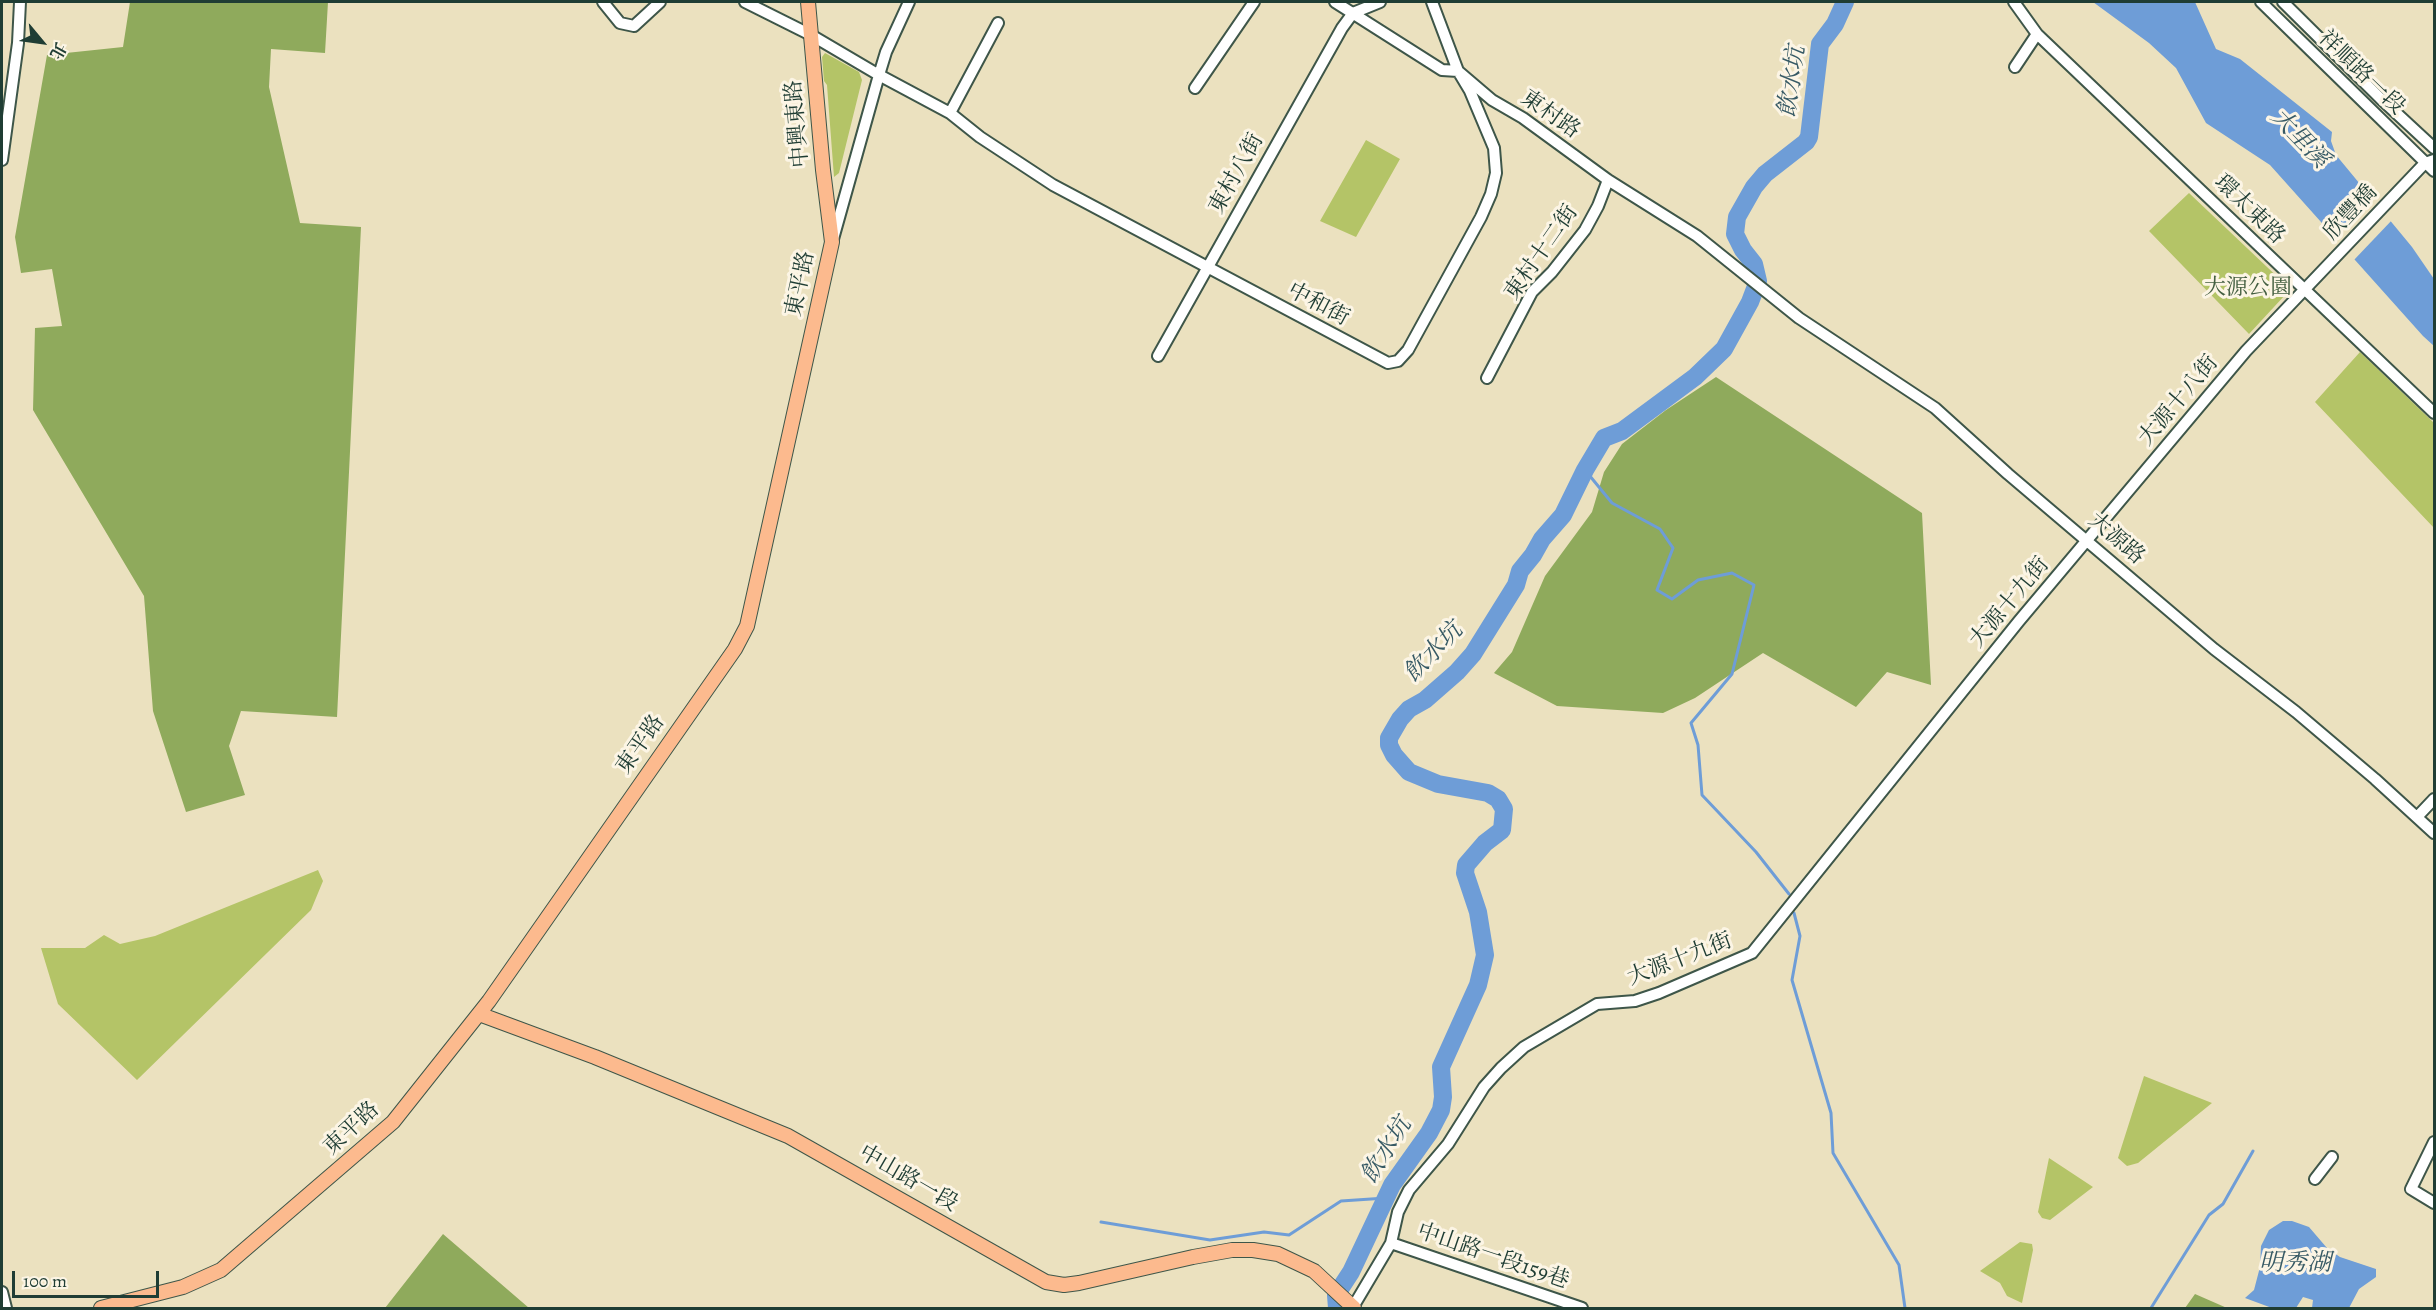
<!DOCTYPE html>
<html>
<head>
<meta charset="utf-8">
<style>
  body { margin:0 }
  #map { position:relative; width:2436px; height:1310px; overflow:hidden; background:#ebe1bf; font-family:Alegreya,"Noto Serif TC",serif }
  canvas { display:block }
  .frame { position:absolute; inset:0; border:3px solid #1f3d34; pointer-events:none }
  .north { position:absolute; left:12px; top:12px; width:60px; height:60px; -webkit-text-stroke:4px #fcf5e5; paint-order:stroke; rotate:119deg; font-size:16px; font-weight:700; line-height:24px; text-align:center; color:#1f3d34 }
  .north::after { content:''; display:block; margin:auto; width:21px; height:27px; background:#1f3d34; clip-path:polygon(50% 0,100% 100%,50% 72%,0 100%) }
  .scale { position:absolute; left:12px; top:1271px; width:147px; height:27px; box-sizing:border-box; border:3px solid #1f3d34; border-top:0; padding-left:8px; font-size:18px; line-height:21px; white-space:nowrap; color:#1f3d34; -webkit-text-stroke:4px #fcf5e5; paint-order:stroke }
</style>
</head>
<body>
<div id="map">
<canvas width="2436" height="1310"></canvas>
<div class="frame"></div>
<div class="north">北</div>
<div class="scale">100 m</div>
</div>
<script>
const context = document.querySelector('canvas').getContext('2d');
context.lineJoin = 'round';
function paint(path, color) {
  context.fillStyle = color;
  context.fill(path, 'evenodd');
}
function poly(rows) {
  const path = new Path2D();
  for (const r of rows) {
    path.moveTo(r[0], r[1]);
    for (let i = 2; i < r.length; i += 2) path.lineTo(r[i], r[i + 1]);
  }
  return path;
}
function trace(path, color, width, dash) {
  context.strokeStyle = color;
  context.lineWidth = width;
  context.lineCap = dash ? 'butt' : 'round';
  context.setLineDash(dash || []);
  context.stroke(path);
}
function drawText(font, color, halo, rows, align = 'center') {
  context.font = font + ' Alegreya,"Noto Serif TC",serif';
  context.lineWidth = 6;
  context.setLineDash([]);
  context.textBaseline = 'middle';
  context.strokeStyle = halo;
  context.fillStyle = color;
  for (const [text, x, y, turn = 0] of rows) {
    context.save();
    context.translate(x, y);
    context.rotate((+turn || 0) * Math.PI / 180);
    context.textAlign = isNaN(turn) ? turn : align;
    if (halo) context.strokeText(text, 0, 0);
    context.fillText(text, 0, 0);
    context.restore();
  }
}
paint(poly([
  [825,53,859,72,862,80,839,173,834,177,827,85,824,81,822,57],
  [1366,140,1400,159,1356,237,1320,221],
  [2189,193,2286,285,2286,294,2249,334,2149,231],
  [2360,352,2434,423,2434,528,2315,402],
  [318,870,323,881,311,910,137,1080,58,1004,41,948,85,948,104,935,120,944,155,936],
  [2144,1076,2212,1103,2138,1163,2127,1166,2118,1158],
  [2049,1158,2093,1187,2050,1220,2042,1218,2038,1212],
  [2020,1242,2032,1244,2033,1250,2022,1303,2007,1296,2000,1283,1980,1271]
]), '#b4c467');
paint(poly([
  [130,2,328,2,325,53,271,49,269,87,300,223,361,227,337,717,241,711,229,746,245,795,186,812,153,711,144,596,33,410,35,328,62,326,52,269,21,273,15,237,47,55,123,47],
  [1716,377,1922,513,1931,685,1887,672,1856,707,1763,653,1695,698,1663,713,1557,706,1494,673,1512,652,1545,576,1592,512,1604,472,1622,444,1666,410],
  [443,1234,529,1308,385,1308],
  [2195,1294,2227,1308,2185,1308]
]), '#8faa5c');
paint(poly([
  [2093,2,2195,2,2216,49,2240,59,2332,132,2331,141,2336,155,2412,247,2434,279,2434,346,2423,336,2270,165,2206,123,2176,68,2149,43],
  [2283,1221,2292,1221,2309,1227,2327,1248,2340,1257,2376,1269,2376,1277,2359,1289,2349,1308,2312,1308,2313,1300,2303,1297,2296,1308,2272,1308,2245,1298,2254,1290,2260,1267,2261,1246,2269,1230]
]), '#6e9dd7');
paint(poly([
  [2374,195,2393,219,2353,261,2332,240]
]), '#ebe1bf');
trace(poly([
  [1585,470,1612,503,1660,529,1673,548,1657,590,1672,599,1698,580,1732,573,1754,585,1732,674,1691,723,1698,745,1702,795,1756,852,1789,894],
  [1794,913,1800,936,1792,980,1831,1113,1833,1153,1899,1265,1905,1308],
  [1101,1222,1210,1240,1264,1232,1289,1235,1341,1201,1386,1198],
  [2151,1308,2209,1215,2223,1204,2253,1151]
]), '#6e9dd7', 3);
trace(poly([
  [1337,1308,1336,1295,1351,1272,1392,1185,1429,1133,1441,1110,1443,1097,1441,1067,1478,985,1485,955,1478,912,1465,873,1466,865,1485,843,1502,830,1504,809,1498,799,1488,793,1438,784,1409,772,1394,755,1389,745,1389,738,1400,719,1409,709,1425,700,1457,672,1473,654,1516,585,1520,571,1533,555,1542,539,1563,515,1585,470,1604,438,1622,431,1695,377,1724,349,1750,302,1758,281,1754,264,1743,250,1735,234,1737,217,1754,187,1765,174,1806,142,1809,137,1820,44,1835,24,1845,2]
]), '#6e9dd7', 18);
const minor = poly([
  [603,2,620,23,634,26,660,2],
  [745,2,811,35,879,75,950,113,980,137,1053,185,1388,363,1398,361,1408,350,1481,217,1491,194,1496,173,1494,148,1470,91,1458,71,1432,2],
  [1335,2,1442,70,1458,71,1492,100,1523,118,1608,180,1697,236,1799,318,1935,408,2008,474,2214,649,2296,712,2375,779,2434,833],
  [2014,2,2037,34],
  [2261,2,2434,171],
  [2283,2,2380,98,2434,148],
  [2015,67,2037,34,2434,413],
  [1195,88,1254,2],
  [950,113,998,23],
  [2,160,18,43,20,2],
  [833,239,879,75,886,52,909,2],
  [1158,356,1342,28,1353,13,1380,2],
  [1487,378,1532,292,1552,272,1585,230,1598,206,1608,180],
  [2417,817,2434,799],
  [2434,1142,2411,1189,2434,1203],
  [2315,1179,2332,1157],
  [1391,1243,1582,1308],
  [2,1292,6,1308],
  [1353,1307,1391,1243,1398,1212,1409,1190,1448,1144,1484,1087,1501,1068,1524,1047,1597,1004,1635,1001,1659,993,1752,953,2019,621,2246,351,2425,163,2434,160]
]);
const major = poly([
  [479,1014,595,1057,788,1136,1046,1282,1064,1285,1079,1283,1193,1257,1232,1250,1253,1250,1278,1254,1314,1271,1354,1308],
  [101,1308,183,1287,221,1270,393,1122,489,1001,735,649,747,626,832,242,823,170,808,2]
]);
trace(minor, '#3e5649', 14);
trace(major, '#3e5649', 16);
trace(minor, '#fff', 10);
trace(major, '#fcba8e', 14);
drawText('22px', '#1f3d34', '#fcf5e5', [
  ["祥順路一段",2361,73,44],
  ["東村路",1550,115,35],
  ["中興東路",798,124,-95],
  ["東村八街",1237,174,-61],
  ["環太東路",2249,210,44],
  ["欣豐橋",2351,213,-47],
  ["東村十二街",1542,253,-55],
  ["東平路",801,284,-78],
  ["中和街",1318,305,28],
  ["大源十八街",2179,401,-50],
  ["大源路",2116,539,41],
  ["大源十九街",2010,603,-50],
  ["東平路",641,745,-55],
  ["大源十九街",1680,960,-21],
  ["東平路",352,1129,-43],
  ["中山路一段",908,1179,30],
  ["中山路一段159巷",1493,1257,19]
]);
drawText('22px', '#445f41', '#fcf5e5', [
  ["大源公園",2248,289]
]);
drawText('italic 24px', '#375a65', '#fcf5e5', [
  ["飲水坑",1793,82,-82],
  ["大里溪",2299,139,46],
  ["飲水坑",1434,653,-46],
  ["飲水坑",1387,1151,-58],
  ["明秀湖",2295,1264]
]);
</script>
</body>
</html>
